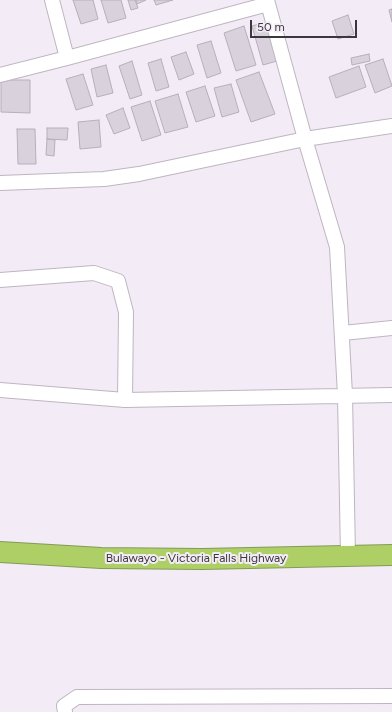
<!DOCTYPE html>
<html>
<head>
<meta charset="utf-8">
<style>
  body { margin:0 }
  #map { position:relative; width:392px; height:712px; overflow:hidden; background:#f3ecf6; font-family:Figtree,sans-serif }
  canvas { display:block }
  .scale { position:absolute; left:250px; top:20px; width:107px; height:18px; box-sizing:border-box; border:2px solid #3b383d; border-top:0; padding-left:5px; font-size:12px; line-height:14px; white-space:nowrap; color:#3b383d; -webkit-text-stroke:3px #f3ecf6; paint-order:stroke }
</style>
</head>
<body>
<div id="map">
<canvas width="392" height="712"></canvas>
<div class="scale">50 m</div>
</div>
<script>
const context = document.querySelector('canvas').getContext('2d');
context.lineJoin = 'round';
function paint(path, color) {
  context.fillStyle = color;
  context.fill(path, 'evenodd');
}
function poly(rows) {
  const path = new Path2D();
  for (const r of rows) {
    path.moveTo(r[0], r[1]);
    for (let i = 2; i < r.length; i += 2) path.lineTo(r[i], r[i + 1]);
  }
  return path;
}
function trace(path, color, width, dash) {
  context.strokeStyle = color;
  context.lineWidth = width;
  context.lineCap = dash ? 'butt' : 'round';
  context.setLineDash(dash || []);
  context.stroke(path);
}
function drawText(font, color, halo, rows, align = 'center') {
  context.font = font + ' Figtree,sans-serif';
  context.lineWidth = 4;
  context.setLineDash([]);
  context.textBaseline = 'middle';
  context.strokeStyle = halo;
  context.fillStyle = color;
  for (const [text, x, y, turn = 0] of rows) {
    context.save();
    context.translate(x, y);
    context.rotate((+turn || 0) * Math.PI / 180);
    context.textAlign = isNaN(turn) ? turn : align;
    if (halo) context.strokeText(text, 0, 0);
    context.fillText(text, 0, 0);
    context.restore();
  }
}
const building = poly([
  [73,0,93,0,98,19,81,24,73,0],
  [101,0,121,0,126,18,108,23,101,0],
  [128,0,135,0,138,8,131,10,128,0],
  [136,0,146,0,137,4,136,0],
  [154,0,173,0,156,5,154,0],
  [392,9,392,22,389,10,392,9],
  [348,15,354,34,338,39,332,21,348,15],
  [266,22,277,61,263,65,252,26,266,22],
  [244,26,256,65,236,71,224,33,244,26],
  [211,41,221,73,207,78,197,45,211,41],
  [186,52,194,74,179,80,171,57,186,52],
  [369,54,370,61,352,65,351,58,369,54],
  [161,59,169,87,156,91,148,63,161,59],
  [383,59,392,86,375,93,365,65,383,59],
  [132,61,142,95,130,99,119,66,132,61],
  [106,65,113,93,97,97,91,69,106,65],
  [359,66,366,87,336,98,329,77,359,66],
  [259,72,275,114,251,122,236,80,259,72],
  [83,74,93,105,76,110,66,79,83,74],
  [1,80,30,80,30,113,1,112,1,80],
  [231,84,239,112,222,117,214,88,231,84],
  [205,86,215,116,196,122,186,92,205,86],
  [178,94,188,127,165,133,155,101,178,94],
  [150,101,161,135,142,141,131,107,150,101],
  [123,108,130,128,114,134,106,115,123,108],
  [99,120,101,147,80,149,78,122,99,120],
  [47,128,68,128,67,140,47,139,47,128],
  [17,129,35,129,36,164,18,164,17,129],
  [47,139,55,140,54,156,46,155,47,139]
]);
paint(building, '#d9d1dc');
trace(building, '#b7afba', 1);
const minor = poly([
  [52,0,67,58],
  [267,0,305,139,337,247,345,395,348,556],
  [0,75,67,58,268,4],
  [0,183,104,179,139,174,305,139,392,126],
  [0,280,94,273,118,281,126,312,125,400],
  [343,333,392,328],
  [0,390,125,400,392,395],
  [65,712,64,706,77,697,392,696]
]);
const highway = poly([
  [0,552,101,558,202,559,392,555]
]);
trace(minor, '#bdb6c0', 16);
trace(highway, '#859a58', 22);
trace(minor, '#fff', 14);
trace(highway, '#adcf66', 20);
drawText('12px', '#3b383d', '#f3ecf6', [
  ["Bulawayo - Victoria Falls Highway",196,558]
]);
</script>
</body>
</html>
